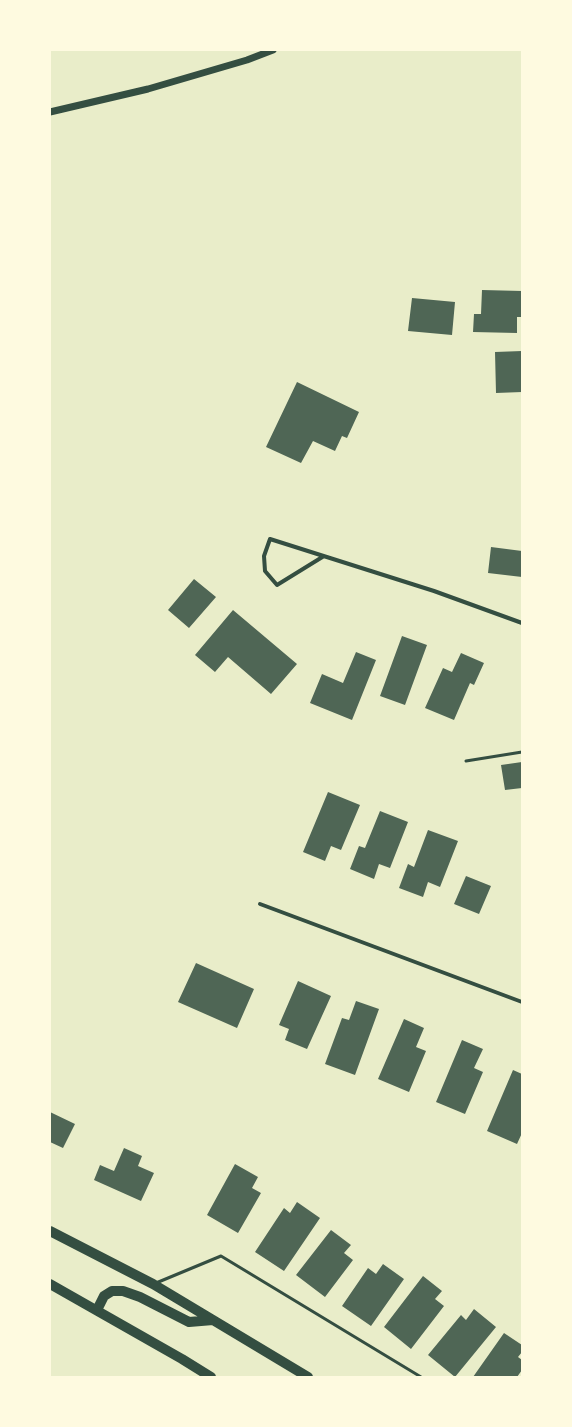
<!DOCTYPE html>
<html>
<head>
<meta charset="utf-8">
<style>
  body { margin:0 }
  #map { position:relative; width:572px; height:1427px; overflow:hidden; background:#e9edc9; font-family:"Source Sans 3",sans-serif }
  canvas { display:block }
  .frame { position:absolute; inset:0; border:51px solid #fefae0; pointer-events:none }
</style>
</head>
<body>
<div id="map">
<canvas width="572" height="1427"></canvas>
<div class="frame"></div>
</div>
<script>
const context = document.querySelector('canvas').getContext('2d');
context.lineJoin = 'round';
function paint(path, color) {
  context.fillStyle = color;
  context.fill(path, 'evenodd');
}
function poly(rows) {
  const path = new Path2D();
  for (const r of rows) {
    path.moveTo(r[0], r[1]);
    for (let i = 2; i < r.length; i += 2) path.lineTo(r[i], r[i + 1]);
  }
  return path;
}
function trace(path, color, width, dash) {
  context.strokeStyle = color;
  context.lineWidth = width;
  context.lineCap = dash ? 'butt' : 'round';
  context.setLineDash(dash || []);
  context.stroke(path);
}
paint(poly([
  [482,290,522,291,522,317,517,317,517,333,473,332,474,314,481,314],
  [412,298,455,302,452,335,408,331],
  [522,351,522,392,496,393,495,352],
  [297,382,359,412,347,438,342,436,335,451,313,441,301,463,266,447],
  [491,547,522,551,522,577,488,573],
  [194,579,216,597,189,628,168,610],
  [233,610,297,664,271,694,228,657,215,672,195,655],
  [402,636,427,645,405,705,380,696],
  [356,652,376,660,352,720,310,703,322,674,343,683],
  [461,653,484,663,474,685,470,683,454,720,425,708,443,668,452,672],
  [522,762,522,788,505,790,501,765],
  [328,792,360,805,341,850,331,846,325,861,303,852],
  [380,811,408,822,390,868,379,864,374,879,350,869,359,846,365,848],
  [428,830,458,841,440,887,428,882,423,897,399,888,408,864,414,867],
  [466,876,491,886,479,914,454,904],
  [196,963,254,989,237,1028,178,1002],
  [298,981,331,996,307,1049,285,1040,289,1029,279,1025],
  [356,1001,379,1009,355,1075,325,1064,342,1018,349,1020],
  [404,1019,424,1028,416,1047,426,1051,409,1092,378,1079],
  [462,1040,483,1049,474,1068,483,1072,465,1114,436,1102],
  [513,1070,522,1074,522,1133,517,1144,487,1131],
  [50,1112,75,1124,63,1148,50,1142],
  [124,1148,142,1156,138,1166,154,1173,141,1201,94,1180,100,1165,114,1171],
  [235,1164,258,1177,252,1188,261,1193,238,1233,207,1215],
  [297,1202,320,1218,284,1271,255,1252,284,1208,290,1213],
  [331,1230,351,1245,344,1253,353,1260,325,1297,296,1275],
  [383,1264,404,1279,371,1326,342,1306,368,1268,376,1274],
  [423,1276,442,1291,435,1299,444,1306,411,1349,384,1327],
  [474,1309,496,1327,455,1377,428,1355,461,1315,466,1320],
  [504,1333,522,1345,522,1352,518,1357,522,1360,522,1370,517,1377,473,1377]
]), '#4f6655');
trace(poly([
  [466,761,522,752],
  [156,1283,221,1256,421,1377]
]), '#344e41', 3);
trace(poly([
  [324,556,277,585,265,571,264,556,270,539,434,591,522,623],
  [260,904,522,1002]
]), '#344e41', 4);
trace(poly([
  [50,112,148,89,247,60,273,50]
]), '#344e41', 7);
trace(poly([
  [50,1231,153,1284,308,1377],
  [50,1284,182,1359,211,1377],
  [97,1310,104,1296,112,1291,123,1291,140,1297,189,1322,213,1320]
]), '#344e41', 10);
</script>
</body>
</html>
